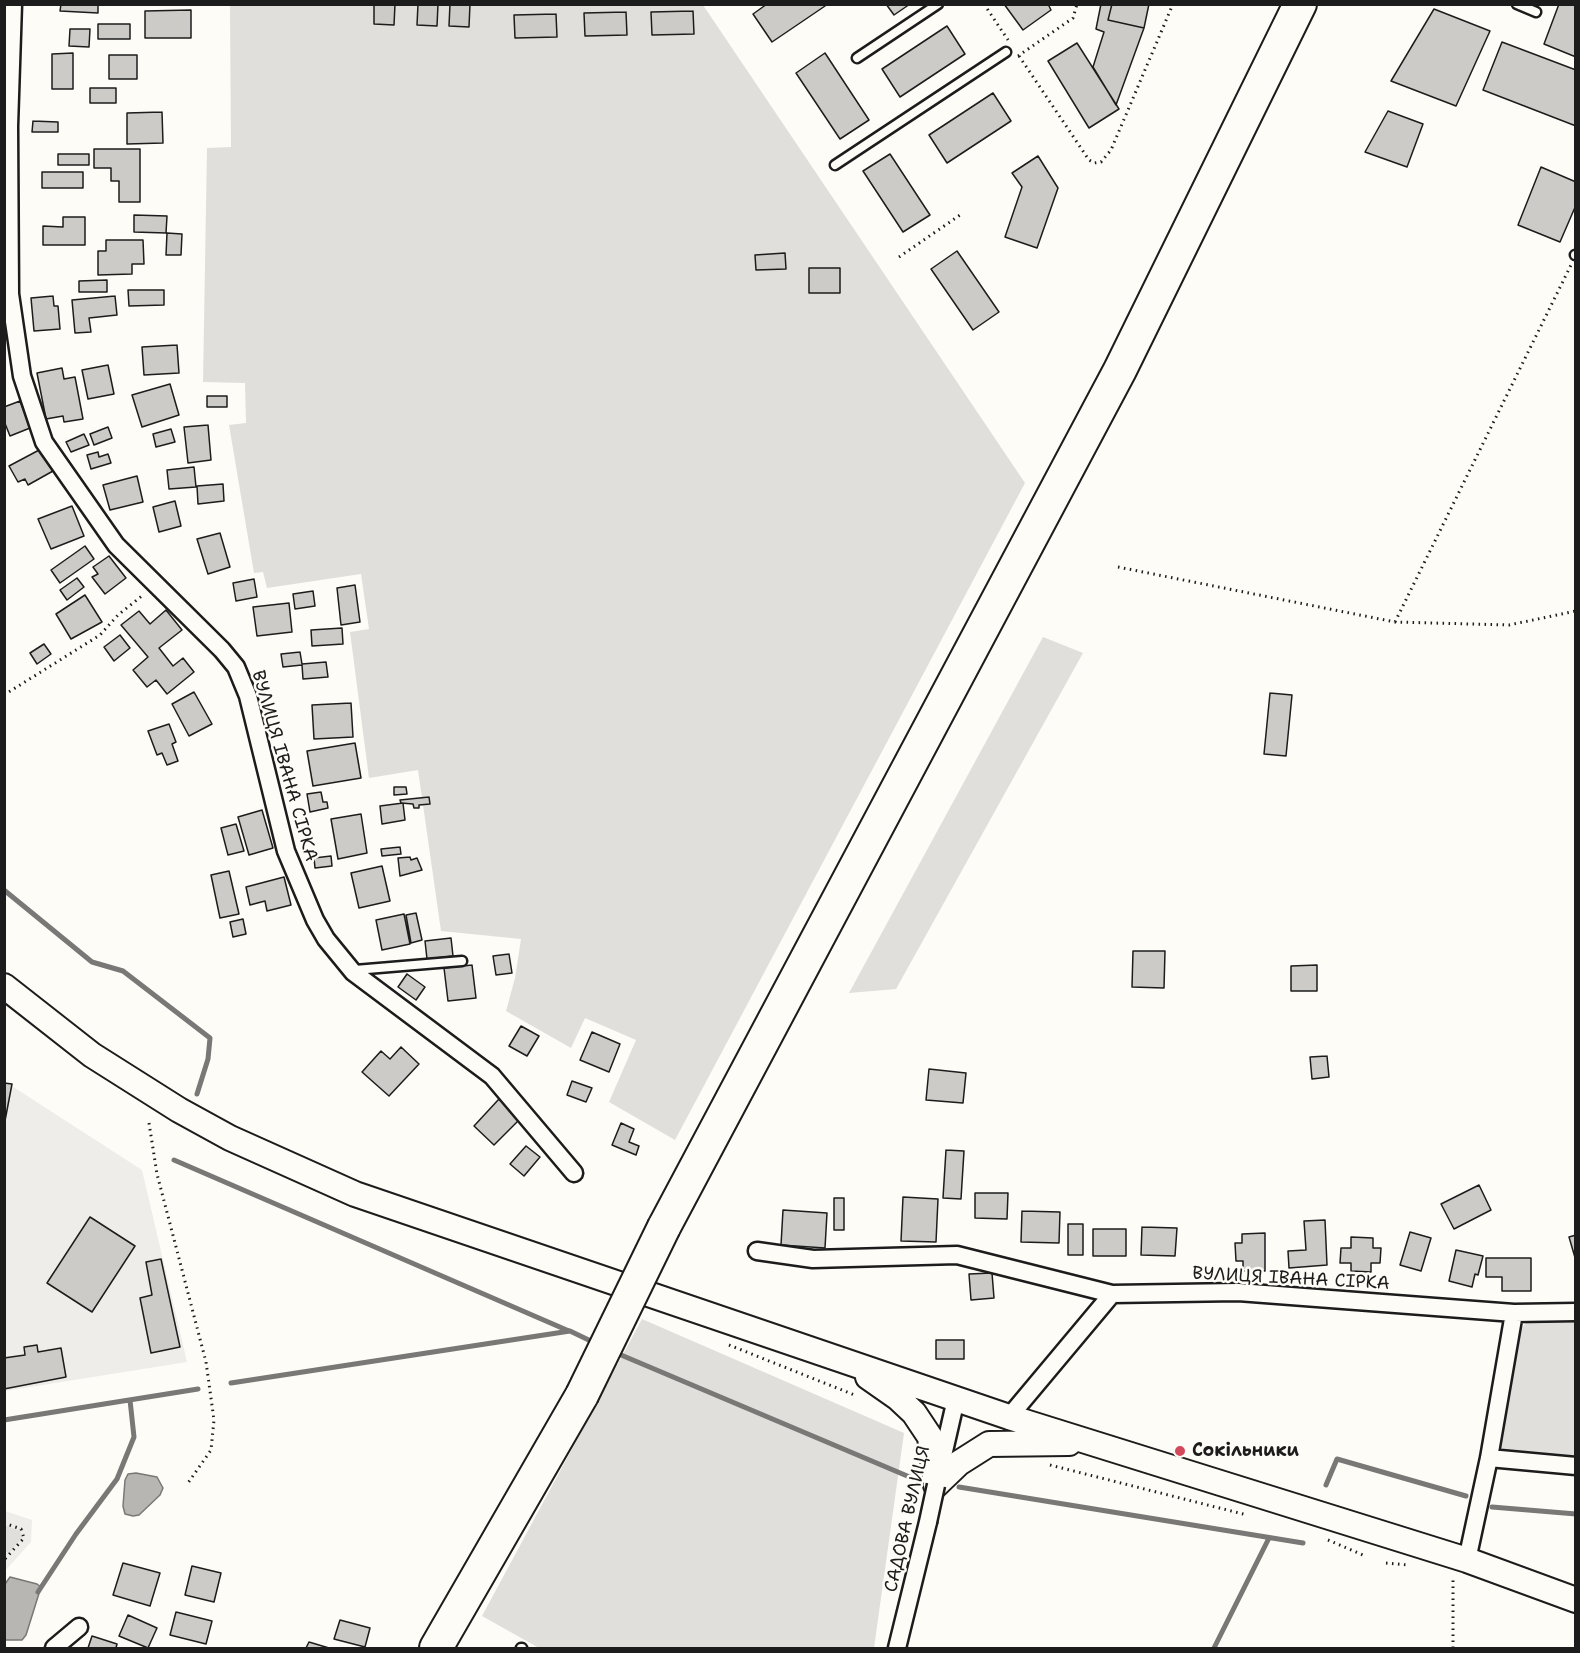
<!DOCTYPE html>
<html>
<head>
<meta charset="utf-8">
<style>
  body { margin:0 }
  #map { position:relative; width:1580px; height:1653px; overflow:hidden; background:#fdfcf7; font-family:"Shantell Sans",sans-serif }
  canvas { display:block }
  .frame { position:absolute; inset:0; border:6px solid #1c1c1c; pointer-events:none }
</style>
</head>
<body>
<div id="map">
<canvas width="1580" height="1653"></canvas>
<div class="frame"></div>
</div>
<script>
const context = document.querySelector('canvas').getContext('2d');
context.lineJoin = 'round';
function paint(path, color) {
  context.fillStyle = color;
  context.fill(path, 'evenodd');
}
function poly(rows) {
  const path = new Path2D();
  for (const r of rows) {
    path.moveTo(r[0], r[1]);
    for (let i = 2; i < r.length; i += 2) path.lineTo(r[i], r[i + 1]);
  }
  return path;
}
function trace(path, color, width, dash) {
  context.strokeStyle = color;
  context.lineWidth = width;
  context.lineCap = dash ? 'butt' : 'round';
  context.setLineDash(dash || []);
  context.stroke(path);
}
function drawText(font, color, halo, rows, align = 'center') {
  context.font = font + ' "Shantell Sans",sans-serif';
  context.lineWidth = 5;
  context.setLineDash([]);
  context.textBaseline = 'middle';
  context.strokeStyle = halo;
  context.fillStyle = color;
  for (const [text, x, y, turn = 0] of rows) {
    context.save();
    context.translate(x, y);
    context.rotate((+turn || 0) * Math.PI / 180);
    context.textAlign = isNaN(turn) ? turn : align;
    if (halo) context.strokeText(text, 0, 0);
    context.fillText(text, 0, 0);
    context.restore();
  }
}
paint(poly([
  [4,1081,142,1170,187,1362,5,1391],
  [5,1511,32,1520,31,1542,5,1571]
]), '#eeede9');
paint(poly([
  [230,5,703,5,1025,483,675,1140,609,1102,636,1040,585,1018,571,1048,506,1011,515,978,521,939,441,931,418,770,369,778,350,632,369,629,361,574,267,588,263,572,254,573,229,425,246,423,245,383,203,382,207,148,231,147],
  [1043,637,1083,653,896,989,849,993],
  [1575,1316,1575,1465,1499,1453,1495,1439,1517,1333,1531,1318],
  [642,1319,904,1433,874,1648,539,1648,482,1616],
  [4,1525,20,1531,22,1537,9,1553,5,1551]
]), '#e0dfdb');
const water = poly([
  [136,1473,157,1477,163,1488,160,1495,139,1515,133,1516,125,1514,123,1506,125,1480,128,1474,136,1473],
  [10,1577,37,1584,41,1587,26,1635,22,1640,5,1640,5,1584,10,1577]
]);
paint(water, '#b7b6b2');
trace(water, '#797876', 1.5);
trace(poly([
  [4,890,92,962,123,971,210,1038,208,1059,197,1094],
  [174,1160,569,1331],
  [614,1352,912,1478],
  [231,1383,570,1331,595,1343],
  [4,1420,198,1389],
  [1326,1485,1337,1459,1466,1496],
  [959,1487,1303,1543],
  [1492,1507,1576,1514],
  [38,1592,76,1534,117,1479,134,1437,130,1400],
  [1214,1648,1269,1538]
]), '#797876', 5);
const building = poly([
  [61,4,98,4,98,13,60,11,61,4],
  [374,4,395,4,394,25,374,24,374,4],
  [418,4,438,4,437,26,417,25,418,4],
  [450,4,470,4,469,27,449,26,450,4],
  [767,4,828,4,772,42,753,14,767,4],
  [886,4,910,4,894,15,886,4],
  [1004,4,1048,4,1051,10,1023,30,1004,4],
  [1101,4,1112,4,1108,20,1144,28,1116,105,1093,67,1104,32,1096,29,1101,4],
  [1112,4,1149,4,1144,28,1108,20,1112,4],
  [1559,4,1576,4,1576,57,1544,44,1559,4],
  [1434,9,1490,31,1456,106,1391,81,1434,9],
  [191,10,191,38,145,38,145,11,191,10],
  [693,11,694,34,652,35,651,12,693,11],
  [626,12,627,35,585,36,584,13,626,12],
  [556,14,557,37,515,38,514,15,556,14],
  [98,24,130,24,130,39,98,39,98,24],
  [947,26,965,54,900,97,882,69,947,26],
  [70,29,90,29,89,47,69,46,70,29],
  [1502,42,1576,70,1576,126,1483,90,1502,42],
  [1077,43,1119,109,1089,128,1048,61,1077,43],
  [73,53,73,89,52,89,52,54,73,53],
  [825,53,869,120,840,139,796,73,825,53],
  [109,55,137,55,137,79,109,79,109,55],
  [90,88,116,88,116,103,90,103,90,88],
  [993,93,1011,121,947,163,929,135,993,93],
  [1388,111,1423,124,1407,167,1365,152,1388,111],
  [162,112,163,143,127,144,127,113,162,112],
  [33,121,58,122,58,132,32,132,33,121],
  [94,149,140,149,140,202,119,202,119,181,111,181,111,168,94,168,94,149],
  [58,154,89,154,89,165,58,165,58,154],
  [890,154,930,215,903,232,863,171,890,154],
  [1038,156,1058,188,1037,248,1005,237,1022,187,1012,173,1038,156],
  [1541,167,1576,182,1576,205,1560,242,1518,225,1541,167],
  [42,172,83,172,83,188,42,188,42,172],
  [134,215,167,216,166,233,134,232,134,215],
  [63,217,85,217,85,245,43,245,43,226,63,227,63,217],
  [167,233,182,234,181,255,166,255,167,233],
  [106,240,143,240,144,264,132,264,132,274,98,275,98,251,106,251,106,240],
  [957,251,999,312,973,330,931,269,957,251],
  [785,253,786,269,756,270,755,255,785,253],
  [809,268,840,268,840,293,809,293,809,268],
  [107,280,107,292,79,292,79,281,107,280],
  [128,290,164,290,164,305,129,306,128,290],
  [53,296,54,306,58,306,60,329,34,331,31,298,53,296],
  [115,296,117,315,89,318,91,332,75,333,72,300,115,296],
  [177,345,179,373,144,375,142,347,177,345],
  [108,365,114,394,88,399,82,370,108,365],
  [62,368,64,379,75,377,83,419,64,422,63,416,46,419,37,373,62,368],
  [170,384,179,415,142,427,132,395,170,384],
  [207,396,227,396,227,407,207,407,207,396],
  [20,401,30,428,10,436,4,421,4,407,20,401],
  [208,425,211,460,188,463,184,427,208,425],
  [108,427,112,438,94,445,90,434,108,427],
  [171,429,175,442,156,447,153,434,171,429],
  [84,434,89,445,71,452,66,442,84,434],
  [41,449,53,471,28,485,25,479,18,482,9,466,41,449],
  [98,452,99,457,108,454,111,463,91,469,87,455,98,452],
  [194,467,196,487,169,489,167,470,194,467],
  [137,476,143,502,110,510,103,485,137,476],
  [223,484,224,501,198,504,197,486,223,484],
  [175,501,181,526,159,532,153,507,175,501],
  [72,506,84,536,51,549,38,519,72,506],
  [220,533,230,567,208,574,197,539,220,533],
  [85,546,94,559,60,583,51,570,85,546],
  [109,556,126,578,105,594,92,577,98,574,93,567,109,556],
  [77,578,84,587,67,600,60,590,77,578],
  [254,579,257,597,236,601,233,583,254,579],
  [355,585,360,622,341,625,337,588,355,585],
  [313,591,315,606,295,609,293,594,313,591],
  [85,595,102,622,71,639,56,614,85,595],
  [289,603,292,632,257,636,253,607,289,603],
  [166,610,182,630,159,648,173,666,183,658,194,672,167,694,156,680,147,687,133,670,148,657,121,625,139,611,150,624,166,610],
  [342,628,343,644,312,646,311,630,342,628],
  [120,635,130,648,114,661,104,647,120,635],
  [44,644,51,654,37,664,30,653,44,644],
  [300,652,302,664,326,662,328,677,303,679,302,665,283,667,281,654,300,652],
  [194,692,212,724,189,736,172,704,194,692],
  [1270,693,1292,695,1286,756,1264,754,1270,693],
  [351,703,353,737,314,739,312,705,351,703],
  [169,724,176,742,172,744,178,761,167,765,162,753,157,755,148,731,169,724],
  [355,743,361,778,313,786,307,751,355,743],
  [394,787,406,787,407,794,394,795,394,787],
  [321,792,323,802,327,802,328,808,310,812,307,794,321,792],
  [429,797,430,804,419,805,419,808,414,808,413,804,401,803,400,800,429,797],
  [403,803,405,820,382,824,380,806,403,803],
  [262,810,273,848,249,855,238,817,262,810],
  [361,814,367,853,338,859,331,819,361,814],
  [236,824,244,851,228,855,221,828,236,824],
  [400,847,401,854,382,856,381,849,400,847],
  [331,856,332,866,315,868,314,858,331,856],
  [410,857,411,860,417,858,422,870,400,876,398,858,410,857],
  [382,866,390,901,359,908,351,873,382,866],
  [229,871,239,914,220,918,211,875,229,871],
  [284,877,291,905,267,911,265,901,250,905,246,887,284,877],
  [416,913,422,940,411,943,406,915,416,913],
  [404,914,410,944,382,950,376,920,404,914],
  [243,919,246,934,233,937,230,922,243,919],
  [451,938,453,956,427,959,425,941,451,938],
  [1133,951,1165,951,1164,988,1132,987,1133,951],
  [509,954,512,973,496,975,493,956,509,954],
  [472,965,476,998,448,1001,444,968,472,965],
  [1317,965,1317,991,1291,991,1291,966,1317,965],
  [407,974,425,987,416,1000,398,987,407,974],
  [521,1026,539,1036,527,1056,509,1046,521,1026],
  [592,1032,620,1044,609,1072,580,1060,592,1032],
  [401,1047,419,1064,389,1096,362,1072,381,1051,390,1059,401,1047],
  [1327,1056,1329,1077,1312,1079,1310,1057,1327,1056],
  [929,1069,966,1073,963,1103,926,1100,929,1069],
  [572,1081,592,1088,586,1102,567,1095,572,1081],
  [4,1083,12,1084,4,1126,4,1083],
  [499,1099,520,1119,494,1145,474,1126,499,1099],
  [621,1123,634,1129,629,1142,639,1146,636,1155,612,1145,621,1123],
  [526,1146,540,1157,524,1176,510,1164,526,1146],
  [946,1150,964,1151,961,1199,943,1198,946,1150],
  [1479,1185,1491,1210,1454,1229,1441,1204,1479,1185],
  [975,1193,1008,1193,1007,1219,975,1218,975,1193],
  [903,1197,938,1199,936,1242,901,1241,903,1197],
  [834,1198,844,1198,844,1230,834,1230,834,1198],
  [783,1210,827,1213,825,1248,781,1245,783,1210],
  [1022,1211,1060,1212,1059,1243,1021,1242,1022,1211],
  [90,1217,135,1246,92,1312,47,1283,90,1217],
  [1325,1220,1327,1265,1289,1268,1288,1251,1306,1250,1304,1221,1325,1220],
  [1068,1224,1083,1224,1083,1255,1068,1255,1068,1224],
  [1142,1227,1177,1228,1175,1256,1141,1255,1142,1227],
  [1093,1229,1126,1229,1126,1256,1093,1256,1093,1229],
  [1410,1232,1431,1238,1421,1271,1400,1265,1410,1232],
  [1265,1233,1265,1271,1243,1271,1243,1261,1236,1261,1235,1243,1242,1243,1242,1234,1265,1233],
  [1576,1235,1576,1261,1569,1237,1576,1235],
  [1351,1237,1373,1238,1373,1248,1381,1248,1380,1263,1371,1263,1371,1272,1351,1271,1351,1263,1340,1263,1341,1248,1351,1248,1351,1237],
  [1456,1250,1483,1256,1478,1275,1475,1274,1472,1287,1449,1281,1456,1250],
  [1486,1258,1531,1258,1531,1291,1502,1291,1502,1277,1486,1277,1486,1258],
  [161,1259,180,1347,151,1353,140,1298,152,1295,146,1262,161,1259],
  [992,1273,994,1298,971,1300,969,1274,992,1273],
  [936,1340,964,1340,964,1359,936,1359,936,1340],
  [37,1345,38,1352,61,1348,66,1377,4,1389,4,1358,25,1355,24,1347,37,1345],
  [123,1563,160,1573,150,1606,113,1595,123,1563],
  [192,1566,221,1573,214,1602,185,1595,192,1566],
  [176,1612,212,1621,206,1644,170,1635,176,1612],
  [128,1615,157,1628,148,1648,119,1636,128,1615],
  [340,1620,370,1628,365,1647,334,1639,340,1620],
  [92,1636,117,1644,116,1648,88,1648,92,1636],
  [309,1642,329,1648,306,1648,309,1642]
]);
paint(building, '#cccbc8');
trace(building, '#1c1c1c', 1.5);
const lane = poly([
  [1517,4,1536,12],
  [857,58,938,4],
  [835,165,1006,52],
  [1575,255,1576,255],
  [355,970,462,961],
  [521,1648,522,1648]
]);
const street = poly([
  [13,4,9,126,10,294,22,376,44,442,116,545,222,650,236,667,248,696,286,851,315,920,326,939,353,972,492,1076,574,1173],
  [757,1251,813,1259,957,1255,1112,1294,1238,1292,1514,1313,1576,1312],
  [1009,1417,1112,1294],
  [1489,1458,1576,1466],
  [939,1473,956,1399],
  [1467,1560,1489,1458,1514,1313],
  [54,1648,79,1627],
  [897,1648,928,1522]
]);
const secondary = poly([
  [4,986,92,1055,179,1110,230,1138,355,1194,1009,1417,1467,1560,1576,1600],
  [868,1377,898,1398,914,1413,930,1437,936,1485],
  [936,1485,959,1463,989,1444,1069,1443]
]);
const highway = poly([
  [664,1227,1120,370,1300,4],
  [436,1648,582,1395]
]);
trace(lane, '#1c1c1c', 13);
trace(street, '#1c1c1c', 21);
trace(secondary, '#1c1c1c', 28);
trace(highway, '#1c1c1c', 36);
trace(poly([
  [984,4,1008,40],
  [1018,56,1073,18,1077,4],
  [1019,56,1089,160,1094,163,1101,162,1111,150,1173,4],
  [899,257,963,213],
  [1118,567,1395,622,1509,625,1576,611],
  [1395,622,1571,265],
  [4,695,100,635,118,615,143,595],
  [149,1123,157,1174,206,1362,214,1420,211,1450,188,1483],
  [729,1345,857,1396],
  [1050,1465,1247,1515],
  [4,1523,21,1529,24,1538,4,1560],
  [1328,1540,1363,1555],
  [1386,1563,1408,1565],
  [1453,1648,1453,1577]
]), '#1c1c1c', 3, [1.5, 4.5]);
trace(lane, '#fdfcf7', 8);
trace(street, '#fdfcf7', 16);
trace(secondary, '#fdfcf7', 24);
trace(highway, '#fdfcf7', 32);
const streetBridge = poly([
  [928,1522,936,1485]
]);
const highwayBridge = poly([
  [582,1395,664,1227]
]);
trace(streetBridge, '#1c1c1c', 21, []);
trace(highwayBridge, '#1c1c1c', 36, []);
trace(streetBridge, '#fdfcf7', 16);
trace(highwayBridge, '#fdfcf7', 32);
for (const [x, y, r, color] of [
  [1180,1451,6,"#d1495b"]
]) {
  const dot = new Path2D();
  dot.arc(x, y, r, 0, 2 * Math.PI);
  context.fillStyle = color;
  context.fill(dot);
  trace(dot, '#fdfcf7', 2);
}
drawText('18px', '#1c1c1c', '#fdfcf7', [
  ["ВУЛИЦЯ ІВАНА СІРКА",284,766,74],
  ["ВУЛИЦЯ ІВАНА СІРКА",1291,1279,3],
  ["САДОВА ВУЛИЦЯ",908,1519,-77]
]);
drawText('bold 18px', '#1c1c1c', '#fdfcf7', [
  ["Сокільники",1192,1451]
], 'left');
</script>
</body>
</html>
